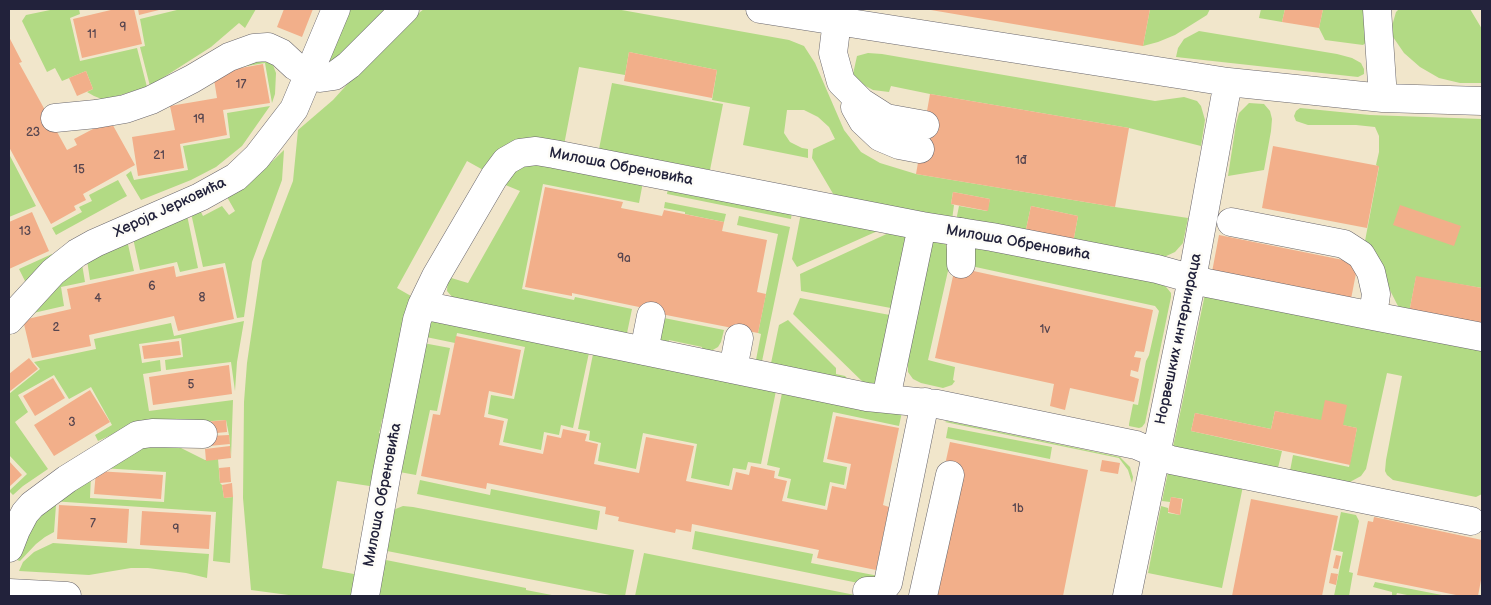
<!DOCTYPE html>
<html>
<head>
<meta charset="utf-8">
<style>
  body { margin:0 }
  #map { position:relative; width:1491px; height:605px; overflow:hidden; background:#f1e6cb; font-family:"Balsamiq Sans",sans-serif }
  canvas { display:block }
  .frame { position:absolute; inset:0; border:10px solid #22223b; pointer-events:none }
</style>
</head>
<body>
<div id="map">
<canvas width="1491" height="605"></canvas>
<div class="frame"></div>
</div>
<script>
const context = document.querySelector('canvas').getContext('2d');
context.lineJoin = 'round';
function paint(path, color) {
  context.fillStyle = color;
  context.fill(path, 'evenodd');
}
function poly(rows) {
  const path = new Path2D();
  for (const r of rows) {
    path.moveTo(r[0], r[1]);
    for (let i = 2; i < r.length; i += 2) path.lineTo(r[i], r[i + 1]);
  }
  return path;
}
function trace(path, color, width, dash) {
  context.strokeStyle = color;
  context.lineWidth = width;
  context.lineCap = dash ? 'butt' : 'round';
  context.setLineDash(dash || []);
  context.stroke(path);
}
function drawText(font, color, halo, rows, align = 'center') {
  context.font = font + ' "Balsamiq Sans",sans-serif';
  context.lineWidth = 5;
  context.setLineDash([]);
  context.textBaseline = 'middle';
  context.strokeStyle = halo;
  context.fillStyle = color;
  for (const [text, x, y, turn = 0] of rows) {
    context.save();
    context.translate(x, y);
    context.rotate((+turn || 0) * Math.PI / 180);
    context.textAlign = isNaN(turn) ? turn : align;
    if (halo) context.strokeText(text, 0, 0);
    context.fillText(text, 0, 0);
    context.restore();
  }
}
paint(poly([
  [55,9,79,9,80,14,70,18,80,61,137,48,147,87,104,100,94,96,87,92,93,89,86,71,62,81,55,68,47,72,22,21,26,15],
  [181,9,256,9,245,28,239,23,211,47,150,86,140,47,145,46,140,19],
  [348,9,388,9,362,35,330,64,328,62],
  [424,9,616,9,789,40,804,46,815,63,844,130,861,152,880,163,916,174,1115,207,1188,218,1183,243,1175,252,1164,257,1073,243,1078,216,1031,206,1025,234,956,221,959,206,987,211,990,199,953,192,951,204,954,205,952,220,835,197,812,158,813,149,835,139,829,127,818,117,804,110,787,110,784,133,790,142,802,148,808,149,808,158,743,145,750,107,712,100,717,70,629,52,625,75,579,67,564,145,485,171,467,161,397,288,411,296,390,421,382,419,381,426,379,433,387,435,376,487,337,481,322,568,359,575,355,591,350,596,296,596,251,590,243,498,244,402,247,363,262,261,293,181,298,130,333,100,362,68,406,23],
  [1150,9,1210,9,1207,15,1175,35,1158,42,1143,46],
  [1261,9,1285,9,1282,22,1259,18],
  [1323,9,1365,9,1368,41,1363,45,1325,40,1319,28],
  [1399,9,1470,9,1482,29,1482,83,1460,83,1439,78,1420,67,1404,53,1393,37,1392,26,1396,12],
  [1199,31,1337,54,1352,58,1361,63,1364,69,1364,74,1358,77,1176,57,1178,48,1184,39],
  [868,53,882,54,1155,101,1184,97,1197,101,1201,106,1205,120,1201,146,1129,128,930,94,891,86,889,92,873,90,860,83,853,74,857,56],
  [250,60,267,60,273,65,276,73,275,94,272,103,265,63,241,67],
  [612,83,723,104,710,170,599,149],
  [1249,103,1264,104,1270,111,1272,119,1271,131,1264,170,1228,176,1236,124,1239,113],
  [270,106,242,146,216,167,191,180,141,200,126,175,131,171,134,180,188,170,183,146,230,138,227,113],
  [1300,108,1370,115,1482,119,1482,288,1416,277,1409,313,1401,312,1365,241,1379,167,1376,165,1379,152,1379,136,1375,127,1356,125,1308,125,1296,121,1294,116,1296,111],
  [284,150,282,180,252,262,244,317,237,318,225,263,203,267,191,213,200,210,203,216,222,206,229,215,235,211,227,197,248,185],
  [9,154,36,206,9,217],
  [527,162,643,182,639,203,543,184,522,289,574,300,575,297,632,309,626,338,453,298,447,291,448,277,468,283,520,191,503,184,509,174],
  [118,180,127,196,56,235,52,228,82,212,79,207,92,201,89,195],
  [668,187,792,211,791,219,667,194],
  [665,202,726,214,724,222,685,214,685,212,664,208],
  [801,213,882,229,797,267,792,259],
  [187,215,198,268,180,272,177,262,140,270,133,238],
  [739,216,790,227,761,366,755,365,761,334,758,333,778,234,737,225],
  [893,231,906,237,896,309,801,291,800,274],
  [127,240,134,271,90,280,87,260],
  [929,241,945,241,950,262,928,360,955,367,953,380,955,381,952,385,943,388,921,383,913,379,908,372,908,363,902,361],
  [976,247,1155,277,1167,288,1171,293,1171,297,1145,423,1142,427,1139,428,1129,426,1129,424,1133,404,1138,405,1146,361,1149,355,1159,311,1155,306,971,266,973,250],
  [52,254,53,257,26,283,19,269],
  [82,264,85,282,61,287,64,306,29,314],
  [1205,294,1482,349,1482,494,1476,497,1393,480,1387,475,1385,471,1386,460,1402,376,1387,373,1366,469,1361,476,1350,482,1347,483,1290,471,1293,455,1349,467,1357,428,1275,411,1271,429,1195,413,1191,431,1282,451,1278,468,1173,447],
  [800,298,895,316,877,384,868,387,793,314],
  [659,317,724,330,721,342,718,347,711,351,701,354,702,347,669,340,668,347,659,343],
  [429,319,590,348,573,428,561,425,559,435,544,432,541,450,503,442,508,419,488,414,491,395,514,399,525,347,457,333,455,343,426,337],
  [788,320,836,368,836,374,845,376,856,387,770,368,779,325],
  [244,321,237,362,235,391,231,362,166,370,165,360,183,357,181,338,139,344,142,363,160,360,161,371,143,374,149,411,233,400,231,458,229,435,226,420,129,427,98,441,95,435,112,425,91,387,69,399,54,375,18,395,28,412,15,422,48,469,23,486,13,495,9,491,27,474,9,455,9,394,40,369,34,362,96,349,94,339,171,323,174,336],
  [423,343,450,348,437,411,430,410,416,475,394,471],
  [594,349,777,386,761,464,748,462,746,470,733,468,729,486,691,478,697,444,643,433,636,469,598,461,601,443,589,440,590,431,578,429],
  [783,388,902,412,899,426,833,412,823,462,847,467,844,485,830,482,825,506,787,498,791,479,778,476,780,468,767,465],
  [947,421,1120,457,1130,467,1133,477,1132,483,1128,470,1119,458,945,422],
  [948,427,1052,447,1050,459,946,438],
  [151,445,181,448,205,460,218,459,220,483,222,485,224,498,233,497,230,563,213,561,216,512,51,501,91,475,90,498,164,502,166,472,101,468,140,447],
  [1168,472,1243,486,1222,588,1148,573,1161,506,1168,508,1168,513,1180,515,1183,499,1171,497,1170,502,1162,501],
  [420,480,490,495,491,489,600,511,597,530,417,494],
  [48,504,56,505,54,532,45,537,36,544,20,561,17,560,25,536],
  [403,506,413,507,634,550,625,596,615,596,382,550,393,510],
  [1341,512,1356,515,1359,521,1349,572,1353,573,1349,596,1334,596,1343,552,1333,550],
  [695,531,813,554,811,563,884,577,868,585,692,549],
  [53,543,209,554,207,578,186,573,148,568,131,568,89,575,19,571,23,562,34,552],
  [644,553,860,596,635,596],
  [381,559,526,588,526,590,557,596,377,596],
  [1375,582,1447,596,1412,596,1397,593,1396,596,1392,596,1392,592,1373,587]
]), '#b2da84');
paint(poly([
  [115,9,134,9,142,44,82,58,73,19],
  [138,9,163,9,139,15],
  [284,9,313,9,302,37,277,27],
  [925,9,1150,9,1143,46],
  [1285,9,1323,9,1319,28,1282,22],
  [9,37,22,62,19,63,67,150,77,145,74,139,110,120,135,165,83,194,86,200,74,206,76,210,51,224,9,147],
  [629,52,717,70,712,98,624,81],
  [263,64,270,103,223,110,227,135,180,144,184,168,138,176,132,137,175,130,170,106,217,98,213,73],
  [86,71,93,89,77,96,69,78],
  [930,94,1129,128,1115,207,916,174],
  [1273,146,1379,166,1367,228,1262,208],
  [545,187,623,202,621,208,662,216,664,210,724,222,722,231,767,240,757,292,766,294,758,333,661,314,662,311,639,307,572,293,572,296,525,287],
  [953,192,990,199,988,211,951,204],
  [1400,205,1461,226,1454,246,1393,225],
  [1031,206,1078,216,1073,243,1025,234],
  [32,212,49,251,9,269,9,222],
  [1219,235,1358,263,1351,299,1212,272],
  [174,266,176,277,223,267,234,319,178,331,174,316,89,335,91,346,32,358,23,320,71,309,67,289],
  [955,267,1153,310,1144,352,1136,351,1134,357,1141,358,1138,372,1131,370,1130,376,1139,379,1134,402,1070,388,1065,410,1050,406,1054,384,935,358],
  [1416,276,1482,288,1482,326,1409,313],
  [456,336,521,350,512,396,489,391,484,417,504,421,499,445,543,454,547,435,561,438,563,429,587,434,585,441,598,444,594,464,639,473,646,437,694,446,686,481,732,490,736,472,749,475,751,466,775,471,774,478,787,481,782,501,827,510,832,486,846,489,851,464,827,459,836,416,899,428,883,505,889,507,876,570,817,558,819,550,692,524,691,532,676,529,675,533,618,521,619,517,605,514,606,507,487,483,486,489,421,476,433,414,440,415],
  [179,341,181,355,144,359,142,346],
  [29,358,38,369,9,392,9,374],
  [229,365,232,394,153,405,149,377],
  [53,378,65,398,35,416,23,396],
  [90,390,110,422,54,456,34,425],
  [1325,400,1347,405,1343,425,1357,428,1350,465,1191,431,1195,413,1271,429,1275,411,1321,420],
  [226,420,227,432,206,434,205,422],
  [229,435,230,444,209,446,209,436],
  [950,442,1088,470,1063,596,937,596,961,478,943,474],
  [230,446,231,458,206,461,205,449],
  [1102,460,1120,463,1118,474,1100,471],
  [9,461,22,475,9,487],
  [230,467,231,482,220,483,219,468],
  [96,471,163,475,161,499,94,494],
  [232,483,233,497,224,498,222,485],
  [1171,497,1182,499,1180,515,1168,512],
  [1251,499,1338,516,1322,596,1232,596],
  [59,505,129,509,127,543,57,539],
  [142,511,211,515,209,549,140,545],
  [1374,517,1482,540,1482,575,1478,596,1461,596,1357,575,1368,521,1373,522],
  [1336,555,1341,556,1338,569,1333,568],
  [1331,573,1338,574,1336,585,1329,583]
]), '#f2af8a');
const minor = poly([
  [760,9,1228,82,1383,98,1482,101],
  [1377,9,1383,98],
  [837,21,833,53,841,82,861,102,886,118,925,125],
  [855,107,863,121,880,137,899,145,920,149],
  [55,118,96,114,125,109,151,100,192,79,229,57,254,48,268,47,281,53,295,66,308,74,320,78,334,76,349,65,405,9],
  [961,264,961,232],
  [422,305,867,397,937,404,1136,445,1171,460,1471,521],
  [1373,316,1482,337],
  [9,320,53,272,77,253,95,243,200,197,236,177,257,157,294,109,336,9],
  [644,351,651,316],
  [733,369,739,338],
  [888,398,889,384,922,226],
  [9,548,16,530,25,513,32,505,67,479,138,435,152,433,203,434],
  [867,591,881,591,884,588,888,583,925,402],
  [9,593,67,596],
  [365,596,387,472,417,320,422,305,436,276,494,177,506,161,520,153,536,151,554,154,922,226,992,237,1157,269,1207,283,1373,316,1376,294,1371,272,1361,255,1344,244,1231,222],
  [923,596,950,475],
  [1127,596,1192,279,1228,82]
]);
trace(minor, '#6a676d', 29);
trace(minor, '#fff', 28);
drawText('12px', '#56454f', null, [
  ["9",123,28],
  ["11",92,35],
  ["17",241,85],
  ["19",199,120],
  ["23",33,133],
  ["21",159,156],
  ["1đ",1021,161],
  ["15",79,170],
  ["13",25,232],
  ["9a",624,259],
  ["6",152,287],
  ["8",202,298],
  ["4",98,299],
  ["2",56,328],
  ["1v",1045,330],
  ["5",191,385],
  ["3",72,423],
  ["1b",1018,509],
  ["7",93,524],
  ["9",176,530]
]);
drawText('15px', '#22223b', '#fdfcf7', [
  ["Милоша Обреновића",621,167,11],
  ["Хероја Јерковића",170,208,-25],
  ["Милоша Обреновића",1018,243,10],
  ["Норвешких интернираца",1179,339,-78],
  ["Милоша Обреновића",383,495,-79]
]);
</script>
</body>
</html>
